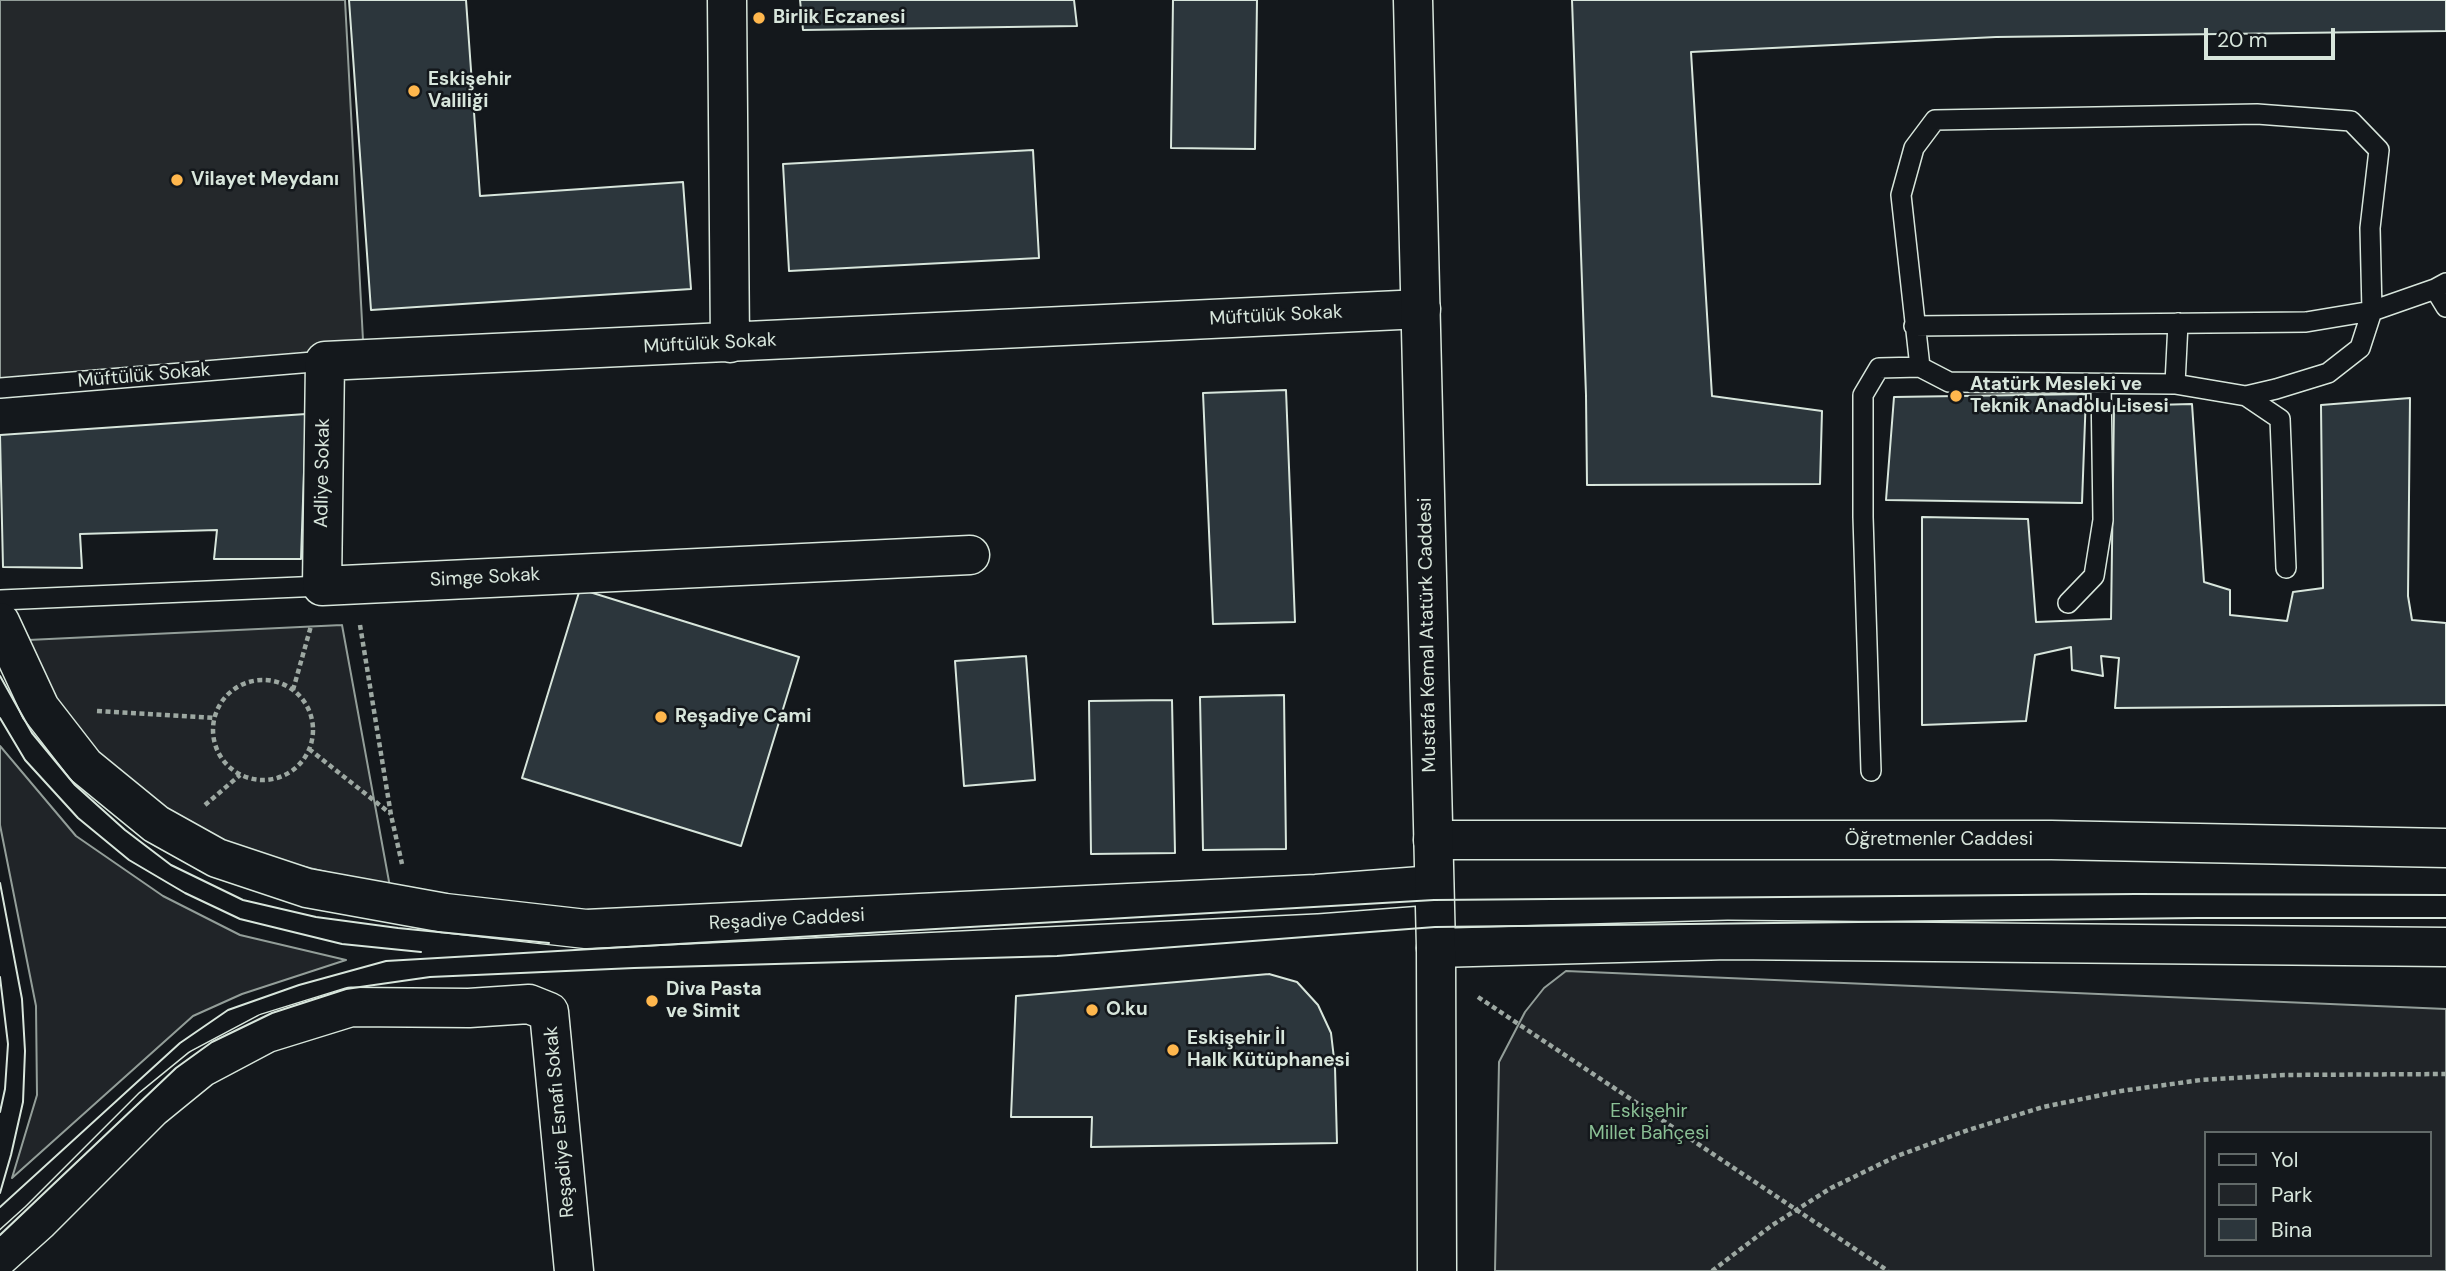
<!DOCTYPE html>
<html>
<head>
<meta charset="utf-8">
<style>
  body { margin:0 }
  #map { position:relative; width:2446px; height:1271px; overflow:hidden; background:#14181c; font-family:"DM Sans",sans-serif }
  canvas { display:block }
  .legend { position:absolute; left:2204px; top:1131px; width:228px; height:126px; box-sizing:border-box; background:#14181c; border:2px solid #626a69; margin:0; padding:9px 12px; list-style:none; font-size:21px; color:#d8e6dc }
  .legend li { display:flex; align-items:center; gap:14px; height:35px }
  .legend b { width:35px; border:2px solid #626a69 }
  .scale { position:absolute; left:2204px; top:28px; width:131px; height:32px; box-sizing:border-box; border:4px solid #d8e6dc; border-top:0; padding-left:9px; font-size:21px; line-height:24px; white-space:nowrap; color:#d8e6dc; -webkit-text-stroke:5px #14181c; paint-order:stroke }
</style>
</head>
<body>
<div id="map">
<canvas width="2446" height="1271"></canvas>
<ul class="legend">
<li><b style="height:9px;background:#14181c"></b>Yol</li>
<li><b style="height:19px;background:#202428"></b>Park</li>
<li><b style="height:19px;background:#2c363c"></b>Bina</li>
</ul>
<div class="scale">20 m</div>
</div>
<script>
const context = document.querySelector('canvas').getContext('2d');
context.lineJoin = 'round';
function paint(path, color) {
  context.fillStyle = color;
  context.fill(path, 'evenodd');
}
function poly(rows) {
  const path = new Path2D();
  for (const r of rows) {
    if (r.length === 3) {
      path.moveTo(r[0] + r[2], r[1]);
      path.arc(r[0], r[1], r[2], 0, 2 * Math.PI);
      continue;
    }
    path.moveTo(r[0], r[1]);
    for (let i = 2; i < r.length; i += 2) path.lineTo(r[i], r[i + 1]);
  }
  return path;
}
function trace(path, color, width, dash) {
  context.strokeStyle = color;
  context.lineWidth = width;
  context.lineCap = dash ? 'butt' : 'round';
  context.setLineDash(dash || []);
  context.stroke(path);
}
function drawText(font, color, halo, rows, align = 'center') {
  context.font = font + ' "DM Sans",sans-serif';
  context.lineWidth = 5;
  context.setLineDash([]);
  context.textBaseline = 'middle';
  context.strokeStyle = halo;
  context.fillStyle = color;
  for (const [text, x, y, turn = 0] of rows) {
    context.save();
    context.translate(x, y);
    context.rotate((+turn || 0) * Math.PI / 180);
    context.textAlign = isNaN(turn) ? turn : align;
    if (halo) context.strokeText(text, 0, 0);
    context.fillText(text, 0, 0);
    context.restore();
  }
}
const green = poly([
  [342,625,390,887,229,849,128,785,60,713,28,640,342,625],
  [0,746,76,836,163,896,240,935,346,960,242,994,193,1016,12,1178,37,1095,36,1006,0,825,0,746],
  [1566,971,2446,1009,2446,1271,1495,1271,1499,1062,1525,1012,1544,988,1566,971],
  [2206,1133,2430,1133,2430,1255,2206,1255,2206,1133]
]);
paint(green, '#202428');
trace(green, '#939e99', 2);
const parking = poly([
  [0,0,345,0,364,359,0,380,0,0]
]);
paint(parking, '#24282b');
trace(parking, '#939e99', 2);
const building = poly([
  [349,0,466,0,480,196,683,182,691,289,371,310,349,0],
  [800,0,1074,0,1077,26,803,30,800,0],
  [1173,0,1257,0,1255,149,1171,148,1173,0],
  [1572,0,2446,0,2446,31,1996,37,1691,52,1712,396,1822,411,1820,484,1587,485,1586,395,1572,0],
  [1033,150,1039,258,789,271,783,164,1033,150],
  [1286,390,1295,622,1213,624,1203,393,1286,390],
  [2086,394,2082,503,1886,500,1894,397,2086,394],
  [2410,398,2408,596,2412,620,2446,623,2446,705,2115,708,2119,658,2101,656,2103,676,2072,670,2071,647,2035,655,2026,721,1922,725,1922,517,2028,519,2036,622,2111,619,2114,406,2192,404,2204,582,2230,590,2230,615,2287,621,2293,592,2323,588,2321,405,2410,398],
  [306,414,301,559,214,559,217,530,80,534,82,568,3,567,0,435,306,414],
  [580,589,799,657,741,846,522,778,580,589],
  [1026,656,1035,780,964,786,955,661,1026,656],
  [1284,695,1286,849,1203,850,1200,697,1284,695],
  [1172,700,1175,853,1091,854,1089,701,1172,700],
  [1269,974,1297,982,1318,1005,1331,1033,1335,1067,1337,1143,1091,1147,1092,1117,1011,1117,1016,996,1269,974]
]);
paint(building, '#2c363c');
trace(building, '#d8e6dc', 2);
const lane = poly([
  [2435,289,2446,307],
  [1914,326,2306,322,2372,311,2435,289,2446,283],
  [2175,384,2178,323],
  [0,388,325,361],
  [2246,396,2276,389,2328,373,2360,348,2372,311,2370,228,2379,150,2351,121,2257,114,1935,120,1914,148,1901,195,1920,367,1949,382,2175,384,2246,396,2280,419,2286,568],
  [0,600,322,586],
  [2068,603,2094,576,2103,520,2101,384],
  [1871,771,1863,517,1863,395,1879,368,1920,367]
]);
const street = poly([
  [727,0,730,343],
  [970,555,322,586,325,361,1421,309],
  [0,622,40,708,85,766,156,824,217,858,307,888,445,913,586,929,1316,894,1434,885],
  [0,1256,39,1221,152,1108,201,1068,267,1033,351,1007,469,1008,529,1004,549,1012,574,1271]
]);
const secondary = poly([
  [1433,840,2051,840,2446,848],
  [1436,948,1728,940,2446,947]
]);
const primary = poly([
  [1413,0,1436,948,1437,1271]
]);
trace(lane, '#d8e6dc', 22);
trace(street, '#d8e6dc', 41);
trace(secondary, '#d8e6dc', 41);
trace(primary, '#d8e6dc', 41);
trace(poly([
  [360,625,391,815,402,864],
  [263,730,50],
  [293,690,311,626],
  [97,711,215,718],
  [309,749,391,814],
  [205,805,240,775],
  [1478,997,1888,1271],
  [1712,1271,1771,1226,1831,1188,1897,1156,1968,1130,2043,1107,2121,1091,2201,1080,2284,1075,2446,1074]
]), '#9da8a2', 4.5, [5, 3.5]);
trace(lane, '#14181c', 19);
trace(street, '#14181c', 38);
trace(secondary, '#14181c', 38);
trace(primary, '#14181c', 38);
trace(poly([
  [0,676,32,733,75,785,125,830,171,865,243,900,316,917,398,928,549,943],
  [0,718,25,760,78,818,129,860,185,893,240,919,342,944,421,952],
  [0,883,22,999,25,1051,23,1102,11,1155,0,1193],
  [0,977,8,1044,5,1089,0,1112],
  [0,1207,180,1043,228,1010,299,985,386,961,1434,900,2136,894,2446,895],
  [0,1235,176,1068,212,1042,272,1013,346,989,430,977,634,968,1057,956,1435,927,2197,918,2446,918]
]), '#d8e6dc', 2);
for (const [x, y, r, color] of [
  [759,18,7,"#ffb74d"],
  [414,91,7,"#ffb74d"],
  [177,180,7,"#ffb74d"],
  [1956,396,7,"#ffb74d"],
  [661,717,7,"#ffb74d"],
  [652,1001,7,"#ffb74d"],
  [1092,1010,7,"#ffb74d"],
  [1173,1050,7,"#ffb74d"]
]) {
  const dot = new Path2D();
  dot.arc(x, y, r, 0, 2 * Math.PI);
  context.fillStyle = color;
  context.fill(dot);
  trace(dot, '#14181c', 2.5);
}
drawText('bold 19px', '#d8e6dc', '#14181c', [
  ["Birlik Eczanesi",773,18],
  ["Eskişehir",428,80],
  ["Valiliği",428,102],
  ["Vilayet Meydanı",191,180],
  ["Atatürk Mesleki ve",1970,385],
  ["Teknik Anadolu Lisesi",1970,407],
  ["Reşadiye Cami",675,717],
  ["Diva Pasta",666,990],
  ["ve Simit",666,1012],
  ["O.ku",1106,1010],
  ["Eskişehir İl",1187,1039],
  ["Halk Kütüphanesi",1187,1061]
], 'left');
drawText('19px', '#d8e6dc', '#14181c', [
  ["Müftülük Sokak",1276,316,-3],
  ["Müftülük Sokak",710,344,-3],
  ["Müftülük Sokak",144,376,-5],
  ["Adliye Sokak",323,473,-89],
  ["Simge Sokak",485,578,-3],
  ["Mustafa Kemal Atatürk Caddesi",1428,635,-91],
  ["Öğretmenler Caddesi",1939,840],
  ["Reşadiye Caddesi",787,920,-3],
  ["Reşadiye Esnafı Sokak",560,1122,-95]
]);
drawText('19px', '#8ac095', '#14181c', [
  ["Eskişehir",1649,1112],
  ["Millet Bahçesi",1649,1134]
]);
</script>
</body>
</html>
